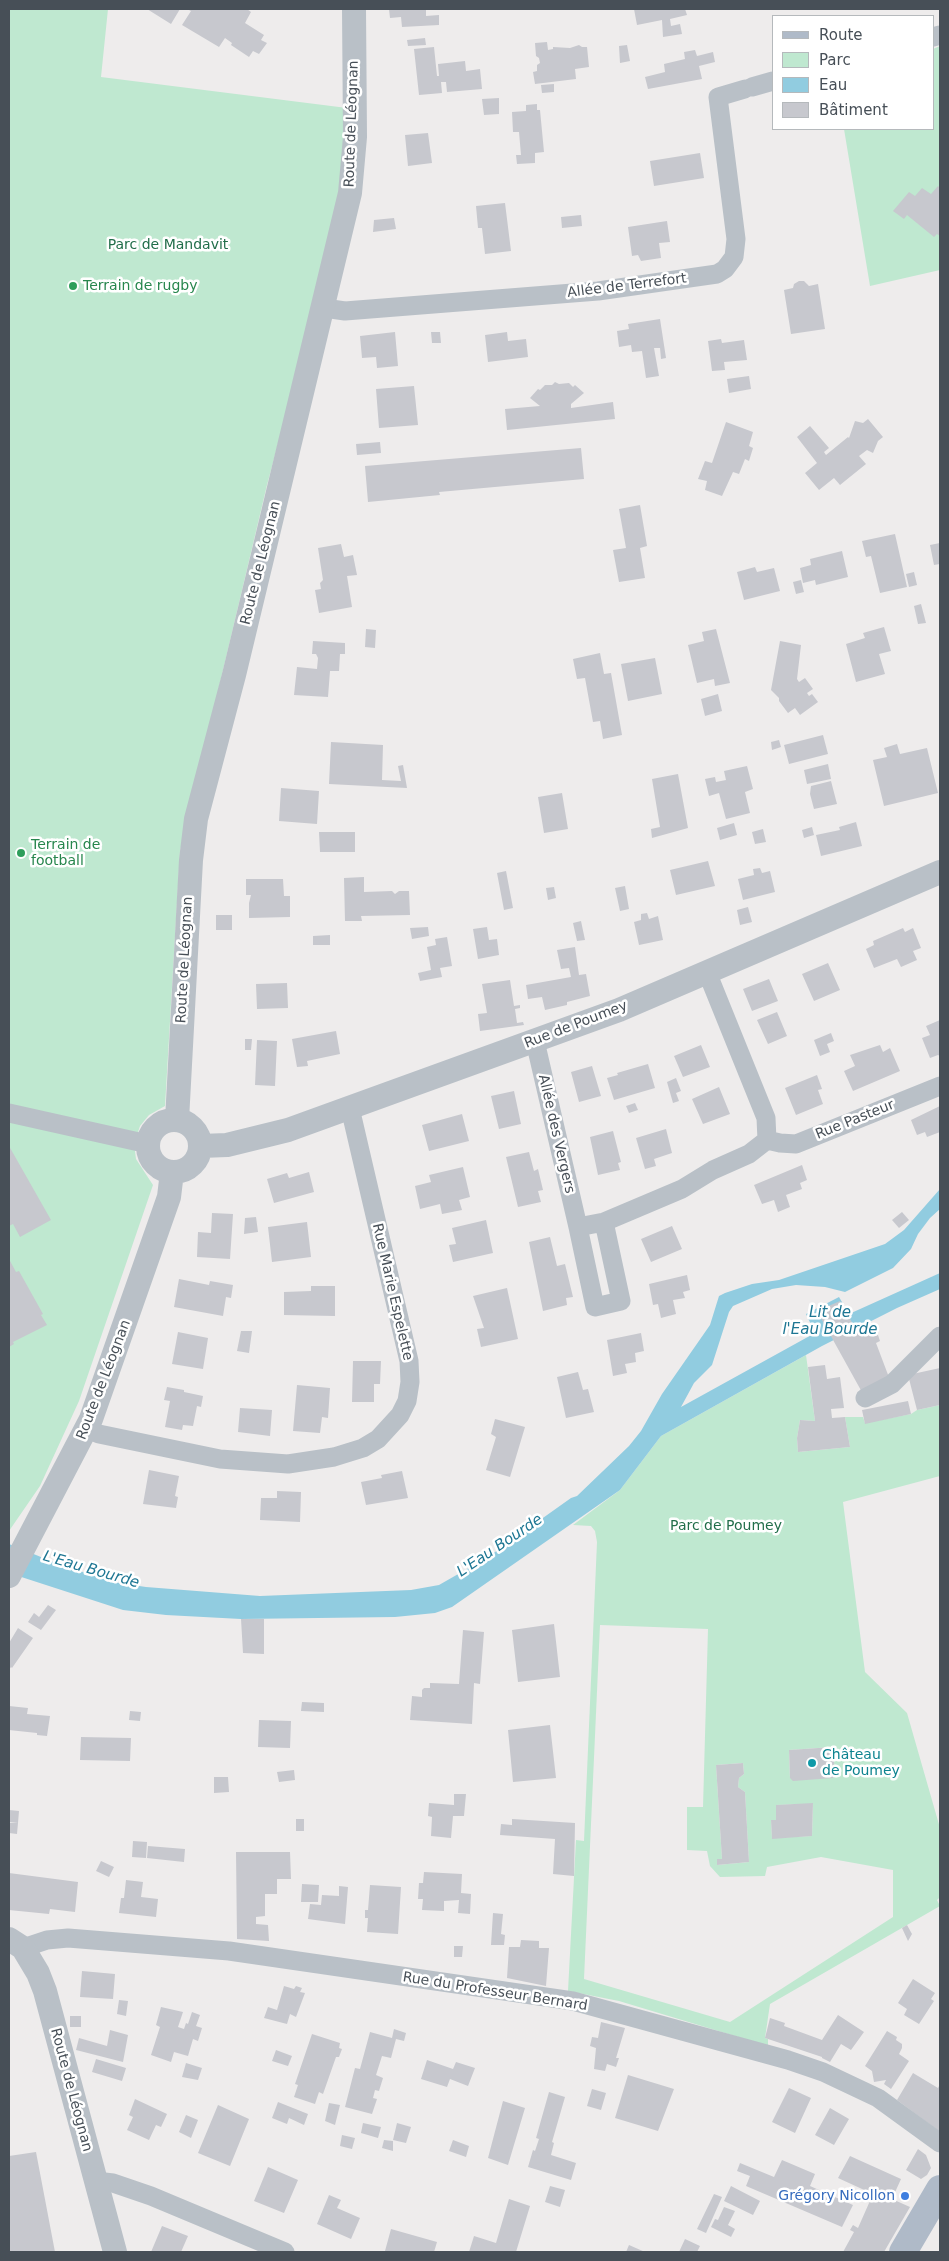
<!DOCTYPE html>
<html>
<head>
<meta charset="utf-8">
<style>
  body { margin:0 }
  #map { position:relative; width:949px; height:2261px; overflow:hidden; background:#eeecec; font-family:"DejaVu Sans",sans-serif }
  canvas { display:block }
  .frame { position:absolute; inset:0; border:10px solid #474f57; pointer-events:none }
  .legend { position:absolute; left:772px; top:15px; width:162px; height:115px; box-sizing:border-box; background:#fff; border:1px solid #b5b9bc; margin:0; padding:6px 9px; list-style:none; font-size:15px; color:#474f57 }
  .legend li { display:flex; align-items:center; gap:10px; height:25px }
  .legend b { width:25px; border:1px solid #b5b9bc }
</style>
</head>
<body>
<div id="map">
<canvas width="949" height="2261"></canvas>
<div class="frame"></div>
<ul class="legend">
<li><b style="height:6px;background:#afbac8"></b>Route</li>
<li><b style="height:14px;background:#bfe8d0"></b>Parc</li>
<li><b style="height:14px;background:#91cce0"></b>Eau</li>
<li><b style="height:14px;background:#c7c8ce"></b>Bâtiment</li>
</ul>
</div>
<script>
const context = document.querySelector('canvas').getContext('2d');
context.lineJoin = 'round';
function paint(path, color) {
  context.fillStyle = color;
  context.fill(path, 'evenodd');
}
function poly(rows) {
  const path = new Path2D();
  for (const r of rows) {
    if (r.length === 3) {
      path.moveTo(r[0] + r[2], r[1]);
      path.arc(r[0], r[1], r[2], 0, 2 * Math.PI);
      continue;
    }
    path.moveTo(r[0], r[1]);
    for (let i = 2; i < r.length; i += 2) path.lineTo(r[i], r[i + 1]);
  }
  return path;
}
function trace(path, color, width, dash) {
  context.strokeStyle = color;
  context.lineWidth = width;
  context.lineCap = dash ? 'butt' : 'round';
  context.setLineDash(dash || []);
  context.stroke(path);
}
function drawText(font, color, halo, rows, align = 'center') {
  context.font = font + ' "DejaVu Sans",sans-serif';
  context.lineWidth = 5;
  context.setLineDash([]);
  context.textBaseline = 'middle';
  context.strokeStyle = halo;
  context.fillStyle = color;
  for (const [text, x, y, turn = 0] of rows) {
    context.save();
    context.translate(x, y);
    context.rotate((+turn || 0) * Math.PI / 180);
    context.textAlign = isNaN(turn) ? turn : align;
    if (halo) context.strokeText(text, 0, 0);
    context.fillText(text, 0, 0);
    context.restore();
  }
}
paint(poly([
  [9,9,108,9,101,77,347,108,344,172,313,311,267,485,180,851,165,1106,149,1115,140,1126,134,1144,136,1159,153,1185,79,1401,40,1486,9,1531],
  [940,46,940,270,870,286,844,129,933,129,933,49],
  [806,1355,815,1421,800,1420,797,1438,798,1452,850,1447,845,1417,863,1417,865,1423,911,1414,917,1410,940,1405,940,1476,843,1502,865,1672,907,1713,940,1828,940,1897,937,1900,940,1906,770,2004,765,2038,768,2039,768,2046,619,2001,568,1991,576,1840,584,1841,597,1542,595,1531,591,1526,573,1525,620,1490,661,1436],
  [600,1625,708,1629,703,1807,687,1807,687,1850,707,1851,710,1866,720,1877,765,1876,767,1867,821,1857,893,1870,893,1917,730,2022,584,1979],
  [833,1747,835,1775,833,1778,790,1778,789,1750],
  [743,1763,744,1774,739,1778,738,1787,745,1792,749,1862,717,1865,717,1860,722,1859,716,1765],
  [813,1804,812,1836,772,1838,771,1820,776,1820,776,1805]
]), '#bfe8d0');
paint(poly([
  [940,1189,940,1209,930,1218,918,1234,911,1249,893,1268,845,1292,825,1287,796,1285,772,1289,733,1306,729,1312,712,1365,694,1383,681,1407,815,1333,806,1314,839,1297,849,1314,940,1273,940,1289,897,1308,822,1346,661,1436,620,1490,452,1607,435,1613,395,1617,241,1619,166,1615,123,1610,9,1573,9,1544,63,1566,119,1583,146,1587,260,1596,411,1590,439,1585,488,1557,571,1498,577,1496,629,1446,641,1431,662,1394,710,1325,719,1296,725,1293,752,1284,779,1280,885,1244,904,1230]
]), '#91cce0');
paint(poly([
  [147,9,180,9,171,24],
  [187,9,247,9,251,12,245,23,264,35,261,40,267,43,259,54,253,51,249,57,231,45,232,43,225,38,219,47,182,25,191,11],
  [389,9,426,9,426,16,439,15,439,25,402,27,401,17,390,18],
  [634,9,685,9,687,15,670,19,671,26,680,24,682,34,663,37,662,20,637,25],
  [425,38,426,45,408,46,407,40],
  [547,42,548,50,553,49,553,47,570,48,579,45,582,47,587,47,589,67,575,69,576,79,535,84,533,72,537,71,537,65,540,63,539,58,536,56,535,43],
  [627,45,630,61,620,63,619,46],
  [434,47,437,76,439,76,438,64,465,61,466,71,480,69,482,89,447,92,446,82,441,82,442,93,419,95,414,49],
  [695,50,697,56,713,52,715,62,699,66,702,79,648,89,645,77,665,72,664,64,685,59,684,52],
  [554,84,554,92,542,93,541,85],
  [499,98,499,114,484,115,482,99],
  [537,104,537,110,540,110,544,152,535,153,535,163,517,164,516,155,521,155,519,132,513,132,512,112,526,111,526,105],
  [428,133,432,163,408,166,405,135],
  [700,153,704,178,654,186,650,161],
  [938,186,940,188,940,236,937,234,934,237,907,215,904,219,893,211,909,192,915,196,922,188,931,194],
  [505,203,511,251,485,254,482,228,478,228,476,206],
  [581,215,582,226,562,228,561,217],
  [394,218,396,229,373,232,374,220],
  [667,221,670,242,659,243,661,258,641,261,638,255,632,256,628,227],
  [799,281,804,281,809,286,818,284,825,329,791,334,784,290,793,288,794,284],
  [660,319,666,358,661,359,660,348,654,348,659,376,646,378,642,351,632,352,631,345,619,347,617,331,629,329,628,324],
  [395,332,398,366,377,368,376,357,362,358,360,336],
  [431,332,440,332,441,343,432,343],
  [507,332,508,341,526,339,528,357,488,362,485,335],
  [721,339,722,343,744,340,747,360,724,362,725,370,712,371,708,341],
  [749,376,751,389,729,393,727,379],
  [555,382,559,384,569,383,573,387,575,385,584,393,571,404,571,408,613,402,615,419,507,430,505,409,540,406,530,398,538,389,540,390,545,385,552,385],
  [414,386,418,425,379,428,376,389],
  [868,419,883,437,878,441,873,453,867,450,859,456,866,464,840,485,834,478,819,490,805,473,817,463,797,437,810,426,829,448,824,452,826,455,848,437,849,438,855,421,863,423],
  [726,422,753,432,749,446,753,448,749,461,745,459,739,474,733,472,722,496,705,490,707,481,698,479,705,461,712,463],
  [380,442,381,453,357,455,356,444],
  [581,448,584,479,439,492,440,495,368,502,365,466],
  [640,505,647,546,640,548,645,578,619,582,613,550,626,548,619,509],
  [895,534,907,587,880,593,871,556,866,557,862,541],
  [940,543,940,564,934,565,930,545],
  [341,544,344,557,353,555,357,575,347,576,352,607,319,613,315,590,321,589,320,583,323,580,318,548],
  [842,551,848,577,816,585,815,580,803,583,800,568,811,565,810,559],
  [755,567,757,572,774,568,780,591,744,600,737,572],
  [914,572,917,585,909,587,906,574],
  [801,580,804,592,796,594,793,582],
  [921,604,926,623,918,624,914,606],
  [884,627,891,651,879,654,885,674,856,682,846,644,865,638,863,633],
  [366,629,376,630,375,648,365,647],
  [716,629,730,683,715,686,714,679,697,683,688,645,704,641,702,632],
  [313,641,345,643,345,654,340,654,339,671,330,671,328,697,294,695,297,667,317,669,318,658,316,654,312,654],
  [780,641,801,645,797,679,799,682,805,678,813,689,807,693,809,696,812,694,818,702,800,715,795,708,788,713,779,701,779,698,771,690],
  [600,653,604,674,611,673,622,735,603,739,600,721,593,722,585,678,577,679,573,659],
  [655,658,662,694,628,701,621,664],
  [718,694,722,711,705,716,701,699],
  [823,735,828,754,789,764,784,745],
  [779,740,781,747,772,750,771,742],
  [331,742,383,745,382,780,401,781,398,766,403,765,407,788,329,784],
  [897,744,900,754,927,748,938,793,884,806,873,760,887,757,884,748],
  [828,764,831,779,807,784,804,770],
  [747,766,753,789,745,792,750,813,726,819,719,793,709,796,705,779,715,777,716,782,726,780,724,771],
  [678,774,688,828,652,838,651,829,660,827,652,779],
  [831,781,837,804,814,809,810,794,811,786],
  [281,788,319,791,317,824,279,821],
  [562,793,568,829,544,833,538,797],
  [856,822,862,846,821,856,816,835,840,830,839,827],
  [734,823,737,835,720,840,717,828],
  [812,827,814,835,804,838,802,830],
  [763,829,766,842,755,844,752,832],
  [319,832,355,832,355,852,320,852],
  [708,861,715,886,676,895,670,870],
  [760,868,762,873,770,871,775,892,743,900,738,879,754,875,753,869],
  [506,871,513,908,504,910,497,873],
  [364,877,364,892,392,891,395,894,399,891,409,891,410,915,361,916,362,921,345,921,344,878],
  [246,879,283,879,284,896,290,896,290,917,249,918,249,903,251,895,246,895],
  [625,886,629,909,620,911,615,888],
  [554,887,556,898,548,900,546,888],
  [748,907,752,922,740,925,737,910],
  [647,913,649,919,658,916,663,940,639,945,634,922,641,920,641,914],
  [216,915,232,915,232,930,216,930],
  [581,921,585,940,577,941,573,923],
  [428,927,429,936,412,939,410,928],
  [487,927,489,940,497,939,499,955,478,959,473,929],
  [903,928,905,932,913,928,921,948,913,951,917,960,901,967,897,959,874,968,866,949,874,945,873,941],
  [330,935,330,945,313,945,313,936],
  [447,937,452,966,440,968,442,977,420,981,418,973,431,970,427,947,436,945,435,939],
  [575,947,579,975,586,974,590,996,567,1002,567,1005,545,1010,542,997,528,999,526,985,571,977,569,968,561,969,557,950],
  [828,963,840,990,814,1001,802,974],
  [769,979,778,1001,752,1011,743,989],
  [510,980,514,1006,520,1005,520,1008,515,1009,517,1023,523,1022,524,1025,480,1031,478,1014,487,1013,482,984],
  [287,983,288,1008,257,1009,256,984],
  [777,1012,787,1036,768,1044,757,1020],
  [940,1020,940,1056,938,1055,930,1058,922,1038,930,1035,926,1026],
  [336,1031,340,1054,307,1061,308,1066,297,1067,292,1039],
  [831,1033,834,1041,827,1044,830,1052,820,1056,814,1040],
  [245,1039,252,1039,251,1050,245,1050],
  [257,1040,277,1041,275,1086,255,1085],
  [701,1045,710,1067,683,1077,674,1056],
  [880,1045,883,1052,890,1048,900,1071,853,1091,844,1071,855,1066,850,1055],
  [648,1064,655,1088,614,1100,607,1078,618,1075,617,1073],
  [592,1066,601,1096,579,1102,571,1072],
  [817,1075,822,1089,818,1090,823,1104,796,1115,785,1088],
  [676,1078,681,1091,676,1093,679,1101,673,1103,667,1082],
  [719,1087,730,1114,703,1124,692,1099],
  [514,1091,521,1124,499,1129,491,1096],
  [635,1103,638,1110,629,1113,626,1106],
  [940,1106,940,1132,927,1137,925,1132,917,1135,911,1120],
  [462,1114,469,1141,429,1151,422,1125],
  [666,1129,672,1153,654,1159,656,1166,645,1169,636,1138],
  [613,1131,621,1162,618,1163,620,1170,598,1175,590,1137],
  [9,1146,51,1220,20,1237,13,1224,9,1226],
  [529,1152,534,1171,538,1169,543,1190,538,1191,541,1202,518,1207,506,1157],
  [802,1165,807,1180,800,1183,802,1189,786,1195,790,1207,778,1212,774,1200,762,1204,754,1185],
  [463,1167,470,1197,459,1200,462,1210,442,1214,440,1204,420,1209,415,1186,431,1182,429,1175],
  [309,1172,314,1192,274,1203,267,1179,287,1173,289,1178],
  [902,1212,909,1220,899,1228,892,1220],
  [212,1213,233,1214,230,1259,197,1257,198,1232,211,1233],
  [256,1217,258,1232,244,1234,245,1218],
  [486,1220,493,1253,453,1262,449,1245,456,1244,452,1228],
  [307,1222,311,1257,272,1262,268,1227],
  [672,1226,682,1249,651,1262,641,1239],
  [550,1237,557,1266,565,1264,573,1297,566,1298,567,1305,543,1311,529,1242],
  [9,1259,16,1272,19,1271,43,1314,41,1315,47,1325,13,1342,14,1344,9,1347],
  [687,1275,690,1290,683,1292,685,1298,673,1300,676,1314,661,1318,658,1304,653,1305,649,1284],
  [179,1279,209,1285,210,1281,233,1285,231,1298,226,1297,223,1316,174,1307],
  [311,1286,335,1286,335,1316,284,1315,284,1292,311,1291],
  [507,1288,518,1339,481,1347,477,1329,484,1328,473,1296],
  [840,1301,858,1333,875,1326,880,1341,876,1343,890,1380,863,1394,817,1311],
  [241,1331,252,1331,249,1353,237,1351],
  [178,1332,208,1338,203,1369,172,1364],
  [641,1333,644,1351,635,1353,636,1362,625,1364,627,1373,613,1376,607,1340],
  [353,1361,381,1361,380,1384,374,1384,374,1402,352,1402],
  [825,1365,827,1379,840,1377,844,1408,831,1409,832,1418,845,1417,850,1447,798,1452,797,1438,800,1420,815,1421,808,1367],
  [940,1368,940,1405,917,1410,908,1375],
  [578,1372,583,1390,588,1389,594,1412,566,1418,557,1377],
  [297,1385,330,1388,328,1418,322,1417,320,1433,293,1431],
  [167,1387,184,1390,184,1392,203,1396,201,1407,197,1406,193,1426,183,1425,182,1430,165,1427,170,1401,164,1400],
  [908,1401,911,1414,865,1424,862,1410],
  [240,1408,272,1410,270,1436,238,1432],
  [495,1419,525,1427,510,1477,486,1470,496,1437,491,1434],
  [149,1470,179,1476,175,1496,178,1497,176,1508,143,1504],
  [402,1471,408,1498,366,1505,361,1482,382,1478,381,1475],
  [277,1491,301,1492,300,1522,260,1520,261,1498,277,1498],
  [48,1605,56,1610,41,1630,28,1622,34,1613,39,1617],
  [241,1619,264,1619,264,1654,243,1653],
  [554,1624,560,1677,518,1682,512,1630],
  [18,1628,33,1638,12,1668,11,1667,9,1670,9,1643],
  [463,1630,484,1632,480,1684,474,1683,472,1724,410,1720,412,1696,422,1697,422,1690,424,1688,430,1688,430,1683,459,1684],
  [302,1702,324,1703,324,1712,301,1711],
  [9,1706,28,1708,27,1714,50,1716,47,1736,37,1735,37,1733,9,1730],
  [130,1711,141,1712,140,1721,129,1720],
  [259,1720,291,1721,290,1748,258,1747],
  [550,1725,556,1778,513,1782,508,1730],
  [81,1737,131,1738,130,1761,80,1760],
  [833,1747,835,1775,833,1778,793,1781,790,1778,789,1750],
  [743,1763,744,1774,739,1778,738,1787,745,1792,749,1862,717,1865,717,1859,722,1859,716,1765],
  [294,1770,295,1780,279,1782,277,1772],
  [214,1777,228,1777,229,1792,214,1793],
  [454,1794,466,1794,464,1816,453,1816,451,1838,431,1836,432,1817,428,1816,429,1803,454,1805],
  [813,1803,812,1836,772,1839,771,1820,776,1820,776,1805],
  [9,1810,19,1811,18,1823,9,1822],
  [296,1819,304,1819,304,1831,296,1831],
  [512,1819,575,1823,574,1876,553,1874,555,1839,500,1835,501,1824,512,1825],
  [9,1823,18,1823,17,1834,9,1833],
  [133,1841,147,1842,146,1858,132,1857],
  [148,1846,185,1849,184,1862,147,1858],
  [236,1852,290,1852,291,1879,277,1879,277,1894,265,1894,265,1916,256,1917,256,1924,268,1925,269,1941,237,1939],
  [101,1861,114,1867,109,1877,96,1871],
  [424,1872,462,1874,461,1893,471,1894,470,1914,458,1913,459,1900,444,1901,444,1911,422,1910,423,1899,418,1899,419,1883,423,1883],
  [9,1873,78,1882,75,1912,50,1909,49,1914,9,1910],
  [126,1880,143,1882,141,1897,158,1899,156,1917,119,1913,121,1898,124,1898],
  [302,1884,319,1885,318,1902,301,1902],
  [370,1885,401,1887,398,1934,367,1932,368,1918,365,1918,365,1910,368,1910],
  [339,1886,348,1887,345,1924,308,1919,310,1904,321,1905,322,1895,339,1896],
  [493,1913,503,1914,501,1934,505,1935,504,1945,491,1945],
  [907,1925,912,1934,908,1941,902,1928],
  [521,1940,539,1941,539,1948,549,1948,546,1986,507,1978,509,1947,520,1947],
  [454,1946,463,1946,462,1957,454,1957],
  [82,1971,115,1974,113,1999,80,1997],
  [913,1979,935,1993,931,1999,934,2001,919,2024,904,2015,907,2009,898,2003],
  [284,1986,294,1989,296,1986,302,1988,300,1992,305,1993,296,2017,290,2014,287,2024,264,2018,268,2007,277,2010],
  [119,2000,128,2001,126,2016,117,2014],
  [161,2007,183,2012,178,2027,184,2029,186,2023,188,2024,192,2012,200,2015,196,2026,202,2028,198,2041,193,2039,188,2056,174,2052,171,2062,151,2055,160,2027,156,2025],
  [838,2015,864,2032,851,2050,841,2044,830,2062,822,2058,822,2057,765,2038,770,2018,785,2023,784,2026,822,2040],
  [70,2016,81,2016,81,2027,70,2027],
  [601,2022,625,2028,616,2058,619,2058,616,2067,607,2064,605,2071,594,2069,596,2048,590,2046,592,2037,598,2038],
  [394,2029,406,2033,404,2041,396,2039,391,2058,382,2056,376,2075,383,2078,379,2091,375,2090,373,2098,377,2099,372,2114,345,2107,355,2068,360,2069,370,2032,392,2038],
  [110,2030,128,2035,123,2062,76,2050,79,2038,107,2046],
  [887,2031,897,2037,896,2040,902,2044,902,2048,899,2054,909,2061,891,2089,884,2084,886,2080,874,2082,872,2071,865,2066],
  [312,2034,340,2043,339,2048,342,2049,339,2057,336,2057,323,2094,319,2092,315,2104,294,2097,298,2085,295,2084],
  [276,2050,292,2056,288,2066,272,2061],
  [96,2059,126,2068,122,2081,92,2072],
  [427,2060,453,2069,456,2062,475,2068,468,2086,450,2079,447,2087,421,2079],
  [186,2063,202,2068,198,2080,182,2077],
  [913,2073,938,2088,940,2084,940,2132,897,2100],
  [628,2075,674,2089,658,2131,615,2118],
  [789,2088,811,2098,795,2133,772,2122],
  [592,2089,606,2093,601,2110,587,2106],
  [549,2092,565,2097,552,2142,554,2143,551,2155,576,2163,571,2180,528,2167,533,2150,535,2151,539,2139,536,2138],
  [135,2099,167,2114,161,2127,156,2125,149,2140,127,2130,133,2117,129,2115],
  [503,2101,525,2108,508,2165,488,2158],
  [278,2102,308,2114,304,2125,289,2118,287,2124,272,2118],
  [329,2103,340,2105,335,2125,325,2121],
  [218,2105,249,2119,230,2166,198,2153],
  [830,2108,849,2119,834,2145,815,2135],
  [186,2115,198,2120,191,2138,179,2132],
  [363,2123,381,2127,378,2138,361,2133],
  [397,2123,411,2127,406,2143,393,2140],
  [342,2135,355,2138,352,2149,340,2146],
  [384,2140,393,2141,393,2151,382,2148],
  [453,2140,469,2146,466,2157,449,2151],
  [918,2149,926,2155,931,2168,927,2175,921,2179,906,2170],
  [36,2152,55,2252,9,2252,9,2156],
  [850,2156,901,2179,892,2199,910,2207,884,2252,843,2252,854,2232,850,2230,853,2225,858,2228,873,2194,838,2178],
  [782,2160,815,2174,810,2186,853,2205,842,2227,746,2186,750,2176,737,2171,740,2163,774,2177],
  [268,2167,298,2180,284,2213,254,2201],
  [550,2186,565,2190,560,2207,545,2202],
  [731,2186,760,2201,753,2215,724,2201],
  [714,2194,722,2197,706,2233,697,2229],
  [329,2195,341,2200,337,2208,360,2218,351,2239,317,2224],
  [509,2199,530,2206,516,2252,469,2252,474,2236,496,2243],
  [724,2207,735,2211,728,2225,735,2229,731,2237,711,2227,715,2219,718,2220],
  [162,2226,188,2236,181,2252,151,2252],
  [391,2229,437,2242,434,2252,385,2251],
  [685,2239,700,2246,697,2252,679,2252],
  [629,2245,645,2252,626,2252]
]), '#c7c8ce');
trace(poly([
  [933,37,940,35],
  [752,87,773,81],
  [324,308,345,311,598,291,717,274,725,269,734,257,736,239,718,97,745,89],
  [535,1041,578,1227,604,1222,621,1301,595,1307,578,1227],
  [9,1113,148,1144],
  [767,1140,780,1143,796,1144,940,1086],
  [604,1222,682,1189,713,1170,749,1154,767,1140,766,1118,707,972],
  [865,1398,892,1384,940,1336],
  [87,1429,99,1434,220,1459,288,1464,334,1457,363,1448,378,1439,400,1415,407,1401,410,1382,409,1361,350,1108],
  [23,1948,47,1940,68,1938,229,1951,573,2001,788,2060,823,2072,878,2098,940,2143],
  [96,2181,113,2183,151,2196,285,2252]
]), '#b9c0c7', 19);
trace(poly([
  [174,1146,26],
  [177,1120,191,860,196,819,234,675,350,193,355,137,354,9],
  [201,1146,227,1145,288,1130,619,1010,940,872],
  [9,1576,91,1419,169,1197,172,1172],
  [9,1939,23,1948,38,1973,45,1991,115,2252]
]), '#b9c0c7', 24);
trace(poly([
  [903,2252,940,2189]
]), '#afbac8', 28);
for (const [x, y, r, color] of [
  [73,286,5,"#2e9e5b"],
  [21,853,5,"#2e9e5b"],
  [812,1763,5,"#0f9aa8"],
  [905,2196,5,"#3f7fe0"]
]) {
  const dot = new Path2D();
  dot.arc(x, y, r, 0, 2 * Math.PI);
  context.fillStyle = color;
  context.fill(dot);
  trace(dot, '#fff', 2);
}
drawText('14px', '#474f57', '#fff', [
  ["Route de Léognan",352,124,-88],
  ["Allée de Terrefort",627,286,-7],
  ["Route de Léognan",261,563,-76],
  ["Route de Léognan",185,960,-87],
  ["Rue de Poumey",576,1025,-21],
  ["Rue Pasteur",855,1120,-22],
  ["Allée des Vergers",556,1134,77],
  ["Rue Marie Espelette",392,1292,77],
  ["Route de Léognan",104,1380,-69],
  ["Rue du Professeur Bernard",495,1992,9],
  ["Route de Léognan",71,2090,75]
]);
drawText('14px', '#216e4a', '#fff', [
  ["Parc de Mandavit",168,245],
  ["Parc de Poumey",726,1526]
]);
drawText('14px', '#27864d', '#fff', [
  ["Terrain de rugby",83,286],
  ["Terrain de",31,845],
  ["football",31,861]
], 'left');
drawText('14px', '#0d838f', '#fff', [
  ["Château",822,1755],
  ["de Poumey",822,1771]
], 'left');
drawText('14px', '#366cbe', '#fff', [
  ["Grégory Nicollon",895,2196]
], 'right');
drawText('italic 15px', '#1d7693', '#fff', [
  ["Lit de",830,1313],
  ["l'Eau Bourde",830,1330],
  ["L'Eau Bourde",500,1546,-34],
  ["L'Eau Bourde",91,1570,16]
]);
</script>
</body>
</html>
